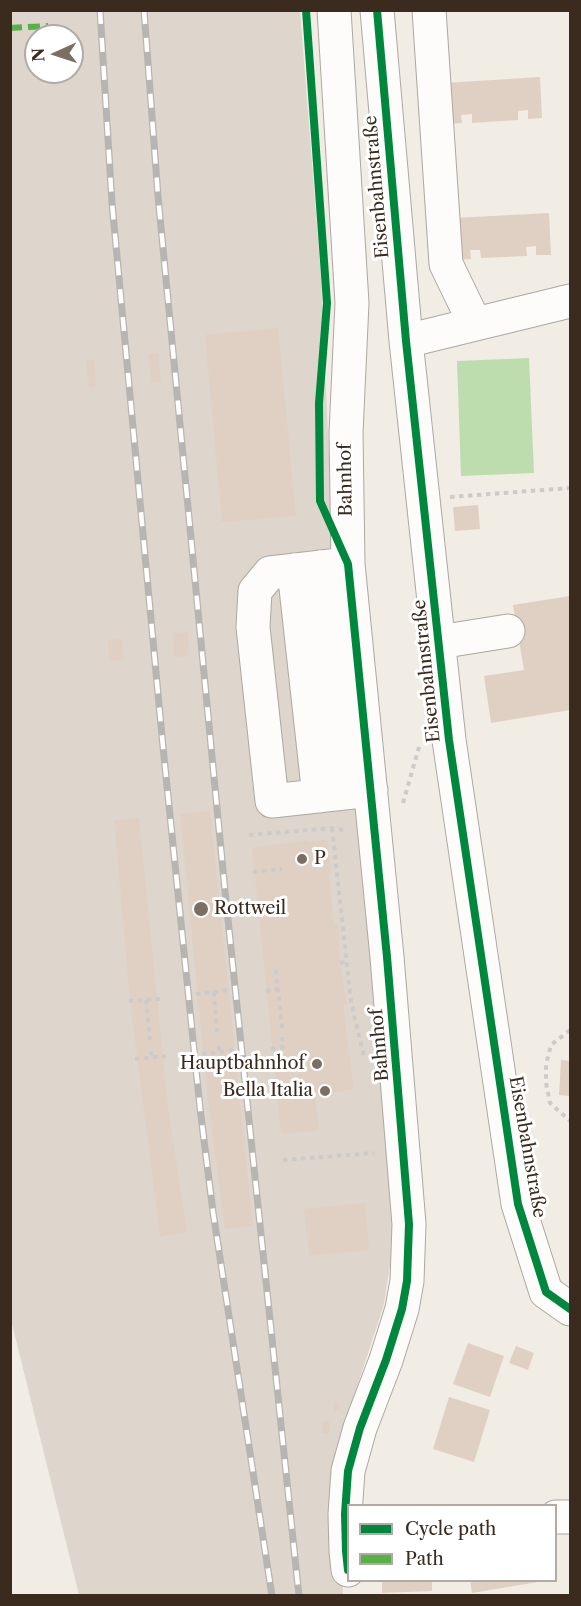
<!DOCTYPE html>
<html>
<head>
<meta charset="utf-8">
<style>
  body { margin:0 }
  #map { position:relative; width:581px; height:1606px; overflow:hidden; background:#f1ede4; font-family:"Libre Caslon Text",serif }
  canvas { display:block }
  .frame { position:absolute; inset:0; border:12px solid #3b2a1e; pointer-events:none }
  .legend { position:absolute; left:347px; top:1504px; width:210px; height:78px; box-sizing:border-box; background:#fff; border:2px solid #b1aaa5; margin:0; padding:8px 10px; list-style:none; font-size:18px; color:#3b2a1e }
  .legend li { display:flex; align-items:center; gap:12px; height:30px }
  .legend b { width:30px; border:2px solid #b1aaa5 }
  .north { position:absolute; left:24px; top:24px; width:60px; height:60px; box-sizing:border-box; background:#fff; border:2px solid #b1aaa5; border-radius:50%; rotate:267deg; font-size:16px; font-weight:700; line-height:24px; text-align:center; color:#3b2a1e }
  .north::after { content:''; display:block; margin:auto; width:21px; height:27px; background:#7b6e63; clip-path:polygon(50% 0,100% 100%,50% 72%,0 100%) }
</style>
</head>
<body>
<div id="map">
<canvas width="581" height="1606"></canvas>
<div class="frame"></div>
<ul class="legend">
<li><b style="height:8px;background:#00873e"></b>Cycle path</li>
<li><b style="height:8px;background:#57b245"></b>Path</li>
</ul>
<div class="north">N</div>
</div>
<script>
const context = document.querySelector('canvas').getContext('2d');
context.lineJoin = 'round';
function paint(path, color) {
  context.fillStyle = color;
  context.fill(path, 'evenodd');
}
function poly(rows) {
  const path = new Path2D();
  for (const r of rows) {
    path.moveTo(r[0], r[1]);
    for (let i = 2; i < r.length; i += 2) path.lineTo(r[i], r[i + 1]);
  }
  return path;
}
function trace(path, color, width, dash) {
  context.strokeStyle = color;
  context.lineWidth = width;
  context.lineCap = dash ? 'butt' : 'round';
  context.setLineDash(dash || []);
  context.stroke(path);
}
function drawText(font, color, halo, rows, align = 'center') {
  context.font = font + ' "Libre Caslon Text",serif';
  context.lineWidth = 6;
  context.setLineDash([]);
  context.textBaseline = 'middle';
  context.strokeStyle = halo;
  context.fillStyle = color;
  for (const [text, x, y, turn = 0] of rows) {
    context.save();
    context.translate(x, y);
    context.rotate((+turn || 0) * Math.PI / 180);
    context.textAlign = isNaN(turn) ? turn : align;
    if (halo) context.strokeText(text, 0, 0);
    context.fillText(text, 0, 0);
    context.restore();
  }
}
paint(poly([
  [10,11,300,11,321,278,333,547,363,819,395,1232,384,1304,338,1445,343,1595,79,1595,11,1320],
  [36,36,72,36,72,72,36,72]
]), '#ded5cd');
paint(poly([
  [529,358,534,473,461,476,457,361]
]), '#beddaf');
paint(poly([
  [540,77,542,118,528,119,528,110,518,111,518,120,472,123,472,114,461,115,462,123,448,124,445,83],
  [549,213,551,255,536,255,536,246,526,247,527,256,481,258,480,250,470,250,471,259,456,260,454,218],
  [278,328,296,516,222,522,205,335],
  [158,353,161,382,152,383,148,354],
  [94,359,96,387,89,387,86,360],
  [478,505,480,529,455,531,453,507],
  [570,596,570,710,491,723,484,676,524,670,513,605],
  [188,632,189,656,174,657,173,633],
  [122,639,124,660,109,661,108,640],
  [210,811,253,1226,225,1229,208,1101,180,814],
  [139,818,168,1107,187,1232,160,1237,130,1001,114,820],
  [308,840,309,842,328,840,331,874,329,874,334,924,338,924,340,963,347,1004,343,1005,354,1089,315,1096,319,1130,281,1134,252,848],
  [561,1060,570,1061,570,1096,559,1095],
  [365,1203,369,1250,309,1256,304,1209],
  [468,1343,504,1356,490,1397,453,1384],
  [516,1346,534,1353,528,1370,509,1363],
  [449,1397,490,1410,474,1462,433,1449],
  [338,1401,339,1410,334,1411,334,1402],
  [329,1421,330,1433,323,1434,322,1422],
  [382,1580,432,1580,432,1591,382,1593],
  [470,1580,538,1580,538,1582,472,1593]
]), '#e0d0c4');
const minor = poly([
  [334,10,352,303,346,433,348,564,387,957,409,1224,407,1281,402,1309,386,1360,360,1428,348,1471,345,1514,346,1551,348,1570],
  [377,10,406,341,449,740,518,1204,546,1292,570,1309],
  [429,10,446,264,475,324],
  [406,341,570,301],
  [348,564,270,573,255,591,253,627,272,801,371,790],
  [320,567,344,793],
  [294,570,319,796],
  [439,642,508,631],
  [556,1517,570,1517]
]);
trace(minor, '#aca8a1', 35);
trace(poly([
  [450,497,570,488],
  [403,803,419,747],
  [332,828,351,1002,364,1056],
  [249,835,332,828,347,831],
  [253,872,282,869],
  [340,963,347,962],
  [266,991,278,989],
  [214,992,217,1034],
  [196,994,230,990],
  [146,1000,150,1040],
  [129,1001,160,999],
  [282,1028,276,971,282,970],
  [570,1030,551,1045,546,1064,546,1083,550,1103,570,1121],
  [219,1046,219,1052],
  [271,1049,283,1047,282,1037],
  [151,1051,152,1058],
  [202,1054,236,1050],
  [135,1059,166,1056],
  [283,1160,374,1153]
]), '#cdcbc9', 4, [4.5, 4.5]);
trace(minor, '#fdfcfb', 33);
const rail = poly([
  [100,10,112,203,163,747,200,1108,213,1212,272,1596],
  [144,10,158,196,225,891,299,1596]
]);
trace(rail, '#b7b5b2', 7);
trace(rail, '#fff', 4.5, [14]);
trace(poly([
  [10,28,48,26]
]), '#57b245', 6, [12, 6]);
trace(poly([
  [306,10,327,303,319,403,320,501,348,564,387,957,409,1224,407,1281,402,1309,386,1360,360,1428,348,1471,345,1514,346,1551,348,1570],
  [377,10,406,341,449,740,518,1204,546,1292,570,1309]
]), '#00873e', 8);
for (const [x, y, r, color] of [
  [302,859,6,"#7b6e63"],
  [201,909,8,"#7b6e63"],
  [317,1064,6,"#7b6e63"],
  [325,1091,6,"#7b6e63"]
]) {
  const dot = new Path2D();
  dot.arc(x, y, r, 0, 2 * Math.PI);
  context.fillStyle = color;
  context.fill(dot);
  trace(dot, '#fff', 2);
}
drawText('18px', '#3b2a1e', '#fff', [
  ["Eisenbahnstraße",377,187,-95],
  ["Bahnhof",346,480,-91],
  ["Eisenbahnstraße",427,671,-96],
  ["Bahnhof",380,1045,-95],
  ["Eisenbahnstraße",527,1147,80]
]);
drawText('18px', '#3b2a1e', '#fff', [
  ["P",314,859],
  ["Rottweil",214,909],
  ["Hauptbahnhof",305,1064,"right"],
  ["Bella Italia",313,1091,"right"]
], 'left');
</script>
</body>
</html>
